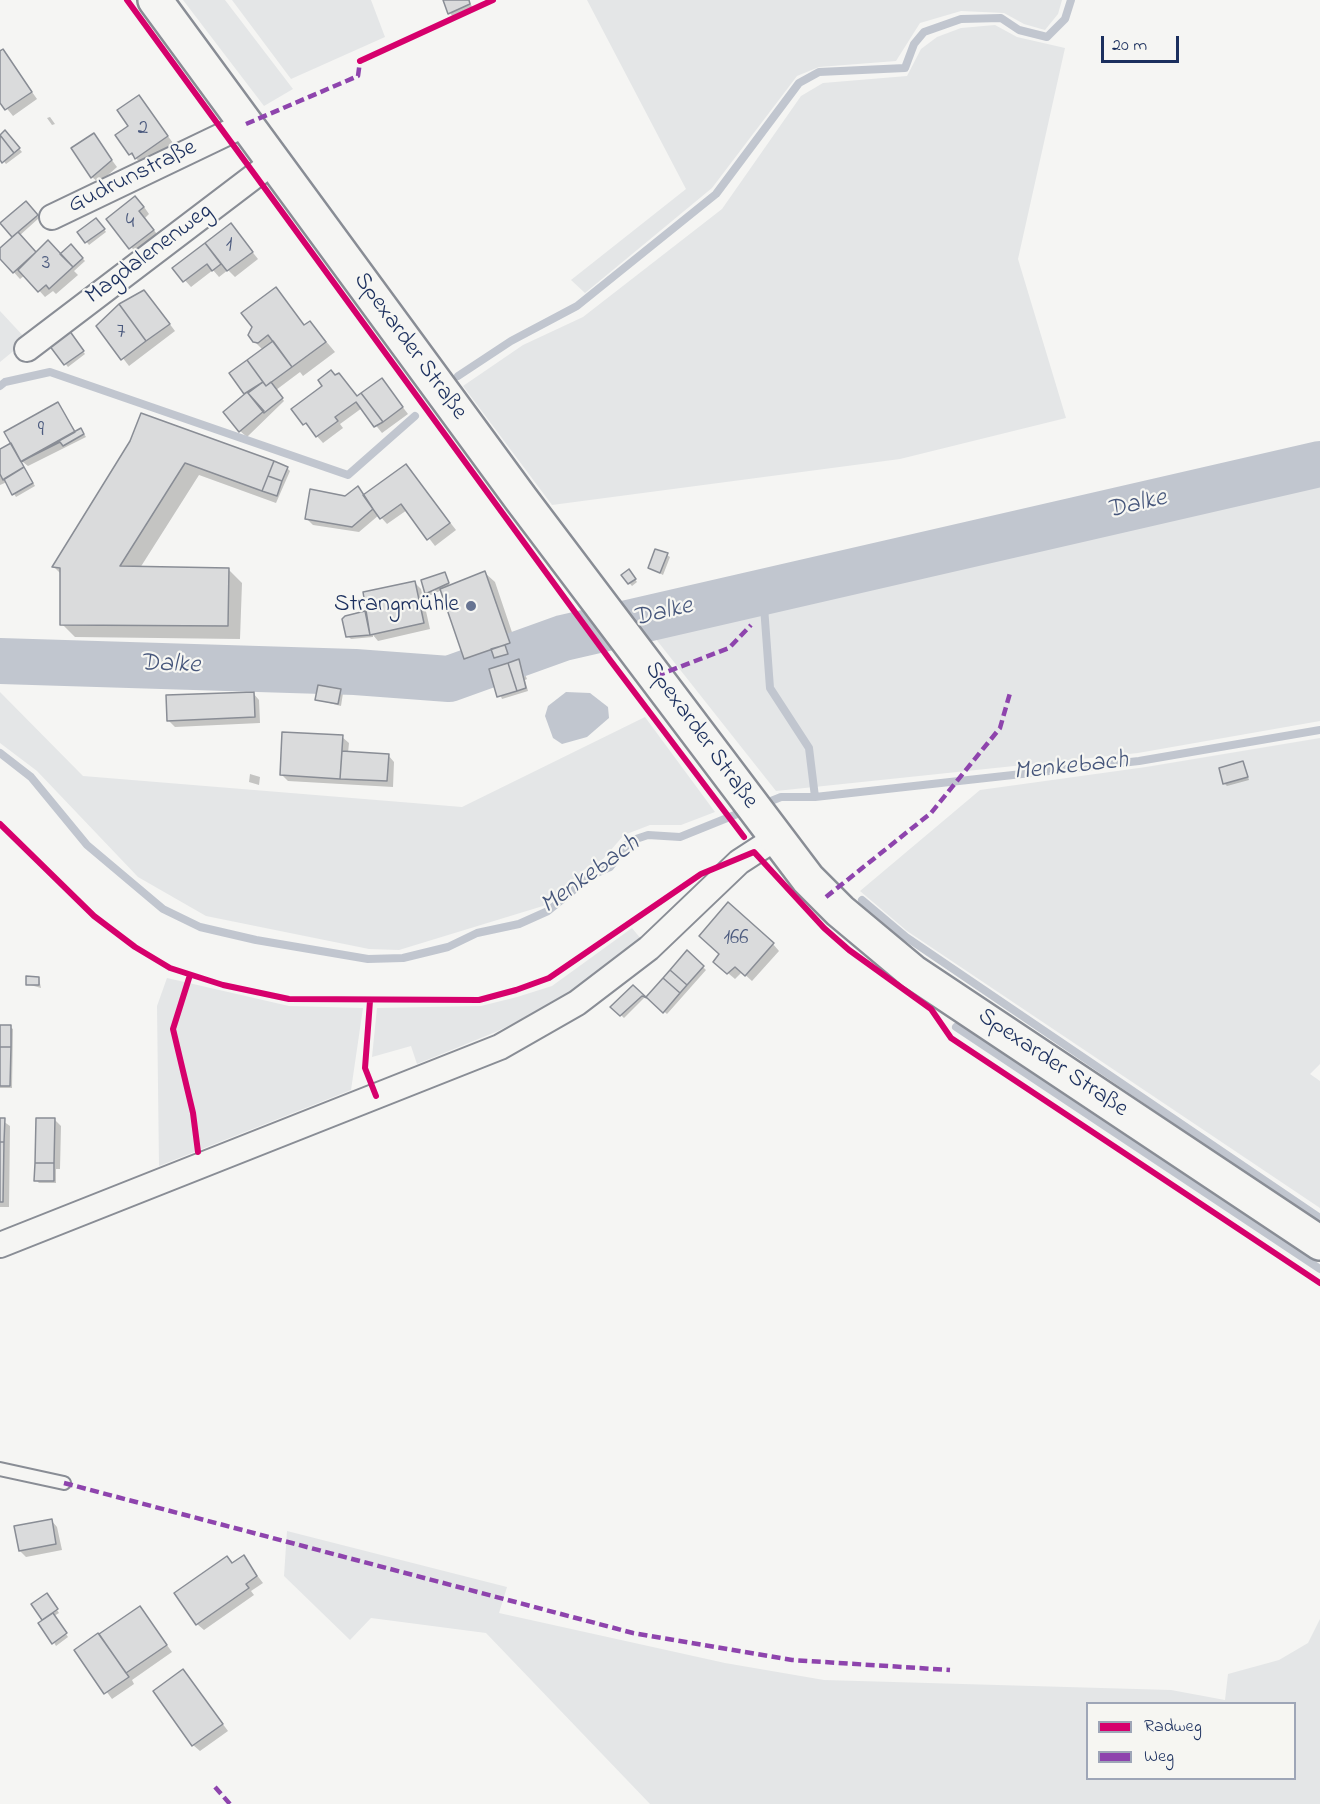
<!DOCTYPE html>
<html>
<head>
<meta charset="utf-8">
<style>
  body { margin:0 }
  #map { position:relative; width:1320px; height:1804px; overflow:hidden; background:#f5f5f3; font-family:"Indie Flower",sans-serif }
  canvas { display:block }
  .legend { position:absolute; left:1086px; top:1702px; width:210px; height:78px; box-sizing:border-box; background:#f6f6f2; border:2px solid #9ea6b7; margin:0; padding:8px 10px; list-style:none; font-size:18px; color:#1b2f5e }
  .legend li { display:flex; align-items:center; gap:12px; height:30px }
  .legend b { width:30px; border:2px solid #9ea6b7 }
  .scale { position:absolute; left:1101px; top:36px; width:78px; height:27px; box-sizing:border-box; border:3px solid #1b2f5e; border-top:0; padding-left:8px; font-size:18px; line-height:21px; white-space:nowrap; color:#1b2f5e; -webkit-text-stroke:4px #f6f6f2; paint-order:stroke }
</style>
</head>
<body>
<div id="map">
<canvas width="1320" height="1804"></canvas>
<ul class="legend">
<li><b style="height:8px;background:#d6006c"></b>Radweg</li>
<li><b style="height:8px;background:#8e44ad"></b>Weg</li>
</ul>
<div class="scale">20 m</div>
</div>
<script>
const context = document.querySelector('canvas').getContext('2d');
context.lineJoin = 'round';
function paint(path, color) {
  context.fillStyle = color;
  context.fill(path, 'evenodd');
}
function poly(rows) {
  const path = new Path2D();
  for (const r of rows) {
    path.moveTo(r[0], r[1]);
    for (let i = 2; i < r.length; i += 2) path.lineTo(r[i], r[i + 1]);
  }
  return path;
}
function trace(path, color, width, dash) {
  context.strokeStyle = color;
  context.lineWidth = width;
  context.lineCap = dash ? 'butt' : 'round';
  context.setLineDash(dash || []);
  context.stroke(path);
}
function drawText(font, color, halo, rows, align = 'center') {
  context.font = font + ' "Indie Flower",sans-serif';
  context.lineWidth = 4.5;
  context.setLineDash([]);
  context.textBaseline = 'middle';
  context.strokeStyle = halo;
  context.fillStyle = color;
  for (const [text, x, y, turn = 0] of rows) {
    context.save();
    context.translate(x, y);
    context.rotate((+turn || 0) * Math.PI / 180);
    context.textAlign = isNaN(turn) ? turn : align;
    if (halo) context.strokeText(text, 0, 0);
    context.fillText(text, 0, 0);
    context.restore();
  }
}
paint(poly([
  [183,0,225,0,293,89,264,106],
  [232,0,371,0,385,37,291,79],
  [587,0,1062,0,1058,14,1045,30,1024,24,1004,13,961,11,920,23,896,61,819,67,797,76,712,188,585,293,571,280,686,189],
  [995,25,1017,37,1065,48,1018,259,1066,418,900,459,552,505,463,386,523,345,583,317,722,209,801,96,823,83,907,76,921,49,937,37,961,28],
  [0,311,27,340,0,362],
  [1320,478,1320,721,1138,753,776,791,655,638],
  [0,692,83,776,462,807,645,717,715,812,681,825,650,825,624,835,603,859,585,869,543,906,399,950,369,949,206,916,138,877,37,771,0,743],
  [1320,738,1320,1064,1310,1074,1320,1081,1320,1208,907,931,860,891,980,790,1146,767],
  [632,928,641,939,567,996,498,1031,417,1064,411,1046,372,1057,377,1008,481,1006,517,997,552,986],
  [167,978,289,1006,363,1008,351,1090,159,1166,157,1006],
  [287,1531,507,1587,499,1613,725,1663,824,1680,1171,1690,1225,1700,1228,1674,1279,1660,1308,1643,1320,1619,1320,1804,650,1804,486,1633,371,1618,350,1640,284,1576],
  [1088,1704,1294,1704,1294,1778,1088,1778]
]), '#e4e6e7');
paint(poly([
  [566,692,590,693,608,707,609,718,587,737,562,744,553,738,545,716,548,706]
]), '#c1c6cf');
paint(poly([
  [444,0,469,0,472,7,452,16],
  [3,51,37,99,13,116,0,100,0,53],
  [139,97,173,143,143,164,130,154,117,135,130,126],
  [50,117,55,124,52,125,47,118],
  [8,135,22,152,6,164,0,157,0,136],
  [93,135,117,167,99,183,92,177],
  [26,203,39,218,19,236,36,254,61,256,71,246,85,261,74,271,78,275,56,294,53,291,45,297,25,275,20,279,0,257,0,250,15,237,2,223],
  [142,204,149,214,145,218,159,237,137,254,108,219],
  [99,222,106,232,89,245,79,232],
  [231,225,258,259,235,277,228,270,219,277,213,270,191,287,174,268],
  [276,289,305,326,310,322,335,352,303,376,300,372,276,390,284,401,247,437,240,431,246,394,231,373,263,350,254,341],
  [247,362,251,362,272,391,269,393],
  [132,296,150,298,175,331,129,366,98,326],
  [71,335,85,354,68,367,51,345],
  [382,380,408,414,382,433,362,408,340,424,343,428,323,443,293,409,324,386,357,398],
  [59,405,76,432,83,432,86,437,28,466,19,459,35,486,16,497,7,482,0,485,0,451,13,444],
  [132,442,287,468,290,471,276,503,199,475,140,568,229,570,242,583,240,639,75,637,62,624,62,575,54,567],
  [406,466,456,530,435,546,407,510,387,524,379,515,359,532,313,525,307,519,358,488,365,496],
  [667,555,670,557,663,575,650,568],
  [485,573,495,582,519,653,475,668,466,658,442,590,429,596,427,593,444,574,450,586],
  [631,574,637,582,632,586,623,575],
  [415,583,421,589,430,629,378,641,373,635,373,637,351,639,348,636,365,613,369,617],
  [519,661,527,679,525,680,528,691,502,699,490,670],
  [341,690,343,693,341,706,317,700],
  [253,693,259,700,260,723,175,727,168,720],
  [342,737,349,743,348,753,388,755,394,762,393,787,288,781,282,775],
  [1243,763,1249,780,1227,786,1224,783],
  [250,774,260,777,259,785,249,782],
  [773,944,779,951,752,981,742,972,735,979,722,968],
  [687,952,706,970,667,1014,648,997],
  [39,979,41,988,27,984],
  [633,988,644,998,624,1018,613,1007],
  [0,1026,10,1027,13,1029,12,1088,0,1088],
  [0,1119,10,1126,9,1207,0,1207],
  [55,1120,61,1126,60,1169,56,1169,56,1183,39,1183,36,1180],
  [51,1520,57,1527,62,1550,26,1557,20,1551],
  [243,1557,263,1583,251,1591,254,1595,204,1630,197,1624,227,1558,233,1564],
  [49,1598,59,1613,54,1616,68,1637,56,1646,33,1604],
  [140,1608,172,1652,132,1680,134,1684,112,1699,76,1650],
  [183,1671,228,1731,200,1751,193,1745]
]), '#0003');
trace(poly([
  [458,376,511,341,577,306,716,194,799,83,819,72,905,68,914,44,924,32,961,19,1001,18,1019,30,1047,37,1065,19,1071,0],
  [0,386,5,382,50,372,348,475,415,416],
  [763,593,770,688,809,748,815,797],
  [0,753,31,777,87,845,163,909,200,927,256,940,368,959,403,958,448,947,477,933,519,924,548,911,592,875,610,867,630,841,648,835,680,837,747,810],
  [761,805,781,797,815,797,1139,761,1320,730],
  [862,900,906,937,1320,1218],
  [956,1027,1320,1269]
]), '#c1c6cf', 8);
trace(poly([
  [0,661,355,672,449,679,563,638,1320,464]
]), '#c1c6cf', 46);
const building = poly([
  [443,0,469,0,470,4,448,14,443,0],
  [3,49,32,92,5,110,0,103,0,51,3,49],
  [139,95,168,136,135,159,132,153,129,155,115,135,128,126,117,110,139,95],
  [5,130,20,148,14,153,0,135,5,130],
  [94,133,112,160,91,178,71,148,94,133],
  [0,135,14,153,2,163,0,160,0,135],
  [135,196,144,207,139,211,154,230,129,249,106,219,135,196],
  [26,201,38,215,12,237,0,223,26,201],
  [96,218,105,229,85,243,77,232,96,218],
  [231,223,253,252,227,271,205,243,231,223],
  [18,232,36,252,13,273,0,259,0,248,18,232],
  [48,240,73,267,49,289,46,285,38,292,18,270,48,240],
  [205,243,221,264,212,271,207,264,183,282,172,268,205,243],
  [71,244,83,258,73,267,60,254,71,244],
  [276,287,304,325,310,321,326,342,292,367,268,335,258,343,253,342,248,335,252,327,241,313,276,287],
  [144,290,170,324,146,341,119,304,144,290],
  [119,304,146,341,121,360,96,326,119,304],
  [69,330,84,351,64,365,49,345,69,330],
  [273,341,292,367,266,386,247,360,273,341],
  [247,360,263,382,244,394,229,373,247,360],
  [331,370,335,375,339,373,357,396,361,393,383,422,374,427,356,402,335,417,338,421,316,437,306,423,303,425,291,409,322,386,318,380,331,370],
  [382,378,403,407,383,422,361,393,382,378],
  [263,382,266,386,271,382,283,398,264,413,248,393,263,382],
  [247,392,264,411,239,432,223,412,247,392],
  [58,402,75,432,21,462,4,432,58,402],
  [141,413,274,461,262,491,185,463,120,566,229,568,228,626,60,625,60,568,52,567,130,441,141,413],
  [81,428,84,434,63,446,60,442,22,461,81,428],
  [11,443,24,467,3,480,0,474,0,449,11,443],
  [274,461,288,467,282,481,268,476,274,461],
  [406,464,450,523,427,540,401,504,380,519,363,495,406,464],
  [24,467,33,483,12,495,4,479,24,467],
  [268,476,282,481,277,496,262,491,268,476],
  [358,486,373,509,352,527,305,519,310,489,345,496,358,486],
  [655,549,668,553,660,573,648,568,655,549],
  [629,569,636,579,628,584,621,575,629,569],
  [485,571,510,643,464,659,440,589,485,571],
  [445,572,449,583,425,594,421,580,445,572],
  [415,581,424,623,370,635,363,592,415,581],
  [365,611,370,635,346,637,342,619,345,616,365,611],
  [505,645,508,654,494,658,491,649,505,645],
  [519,659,526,688,517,691,508,663,519,659],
  [508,663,517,691,497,697,489,669,508,663],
  [318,685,341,689,338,704,315,700,318,685],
  [254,692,255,717,167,721,166,695,254,692],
  [282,732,343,735,340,779,280,775,282,732],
  [342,751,389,754,387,781,340,779,342,751],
  [1243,761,1248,777,1223,784,1219,768,1243,761],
  [728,902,774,943,745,976,735,967,727,974,713,962,719,954,699,936,728,902],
  [687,950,704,966,687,985,670,970,687,950],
  [670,970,687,985,680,993,663,978,670,970],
  [26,976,39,977,39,985,26,985,26,976],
  [663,978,680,993,663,1013,646,997,663,978],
  [633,985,647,998,642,996,620,1016,610,1007,633,985],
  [0,1025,11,1025,11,1047,0,1047,0,1025],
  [0,1047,11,1047,10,1086,0,1086,0,1047],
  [0,1118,5,1118,4,1142,0,1142,0,1118],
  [36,1118,55,1118,54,1163,35,1163,36,1118],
  [0,1142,4,1142,3,1202,0,1202,0,1142],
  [35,1163,54,1163,54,1181,34,1181,35,1163],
  [52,1519,56,1544,19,1551,14,1526,52,1519],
  [244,1555,257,1576,246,1584,249,1588,196,1625,174,1593,227,1556,232,1563,244,1555],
  [47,1593,58,1609,42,1620,31,1604,47,1593],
  [140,1606,167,1645,126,1673,99,1634,140,1606],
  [53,1613,67,1633,52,1644,38,1623,53,1613],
  [98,1633,129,1677,104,1694,74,1650,98,1633],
  [183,1669,223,1724,192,1746,153,1691,183,1669]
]);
paint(building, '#dadbdc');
trace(building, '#898d95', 1.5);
const service = poly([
  [0,1469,64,1483]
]);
const minor = poly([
  [52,217,246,124],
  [27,349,273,162],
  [0,1245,500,1047,577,1003,649,948,739,862,776,838]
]);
const secondary = poly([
  [155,0,521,499,808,879,840,911,913,972,1320,1243]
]);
trace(service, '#898d95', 16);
trace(minor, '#898d95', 28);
trace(secondary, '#898d95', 38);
trace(service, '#f5f5f3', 12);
trace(minor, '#f5f5f3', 24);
trace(secondary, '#f5f5f3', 33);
trace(poly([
  [246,124,358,76,360,61,365,59],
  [656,676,729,648,751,625],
  [826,897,931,813,1000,728,1010,693],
  [64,1483,633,1633,792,1660,950,1670],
  [215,1787,230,1804]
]), '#8e44ad', 4.5, [9, 4.5]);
trace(poly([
  [127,0,610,660,744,837],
  [360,61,493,0],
  [0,824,94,916,135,947,170,968,223,985,289,999,479,1000,516,990,549,978,701,874,754,852,824,928,849,950,931,1009,951,1038,1320,1283],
  [190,975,173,1029,193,1113,198,1152],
  [370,1001,365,1068,376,1096]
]), '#d6006c', 6);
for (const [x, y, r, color] of [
  [471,606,6,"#677492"]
]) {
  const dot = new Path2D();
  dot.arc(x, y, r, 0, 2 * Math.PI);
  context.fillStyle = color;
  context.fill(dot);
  trace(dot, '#f6f6f2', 2);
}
drawText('21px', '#4b5a7e', null, [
  ["2",143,130],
  ["4",130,224],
  ["1",229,247],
  ["3",46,265],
  ["7",121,334],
  ["9",41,432],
  ["166",736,940]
]);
drawText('24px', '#1b2f5e', '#f6f6f2', [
  ["Gudrunstraße",133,178,-26],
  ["Magdalenenweg",150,255,-37],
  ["Spexarder Straße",409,347,54],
  ["Spexarder Straße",700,736,54],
  ["Spexarder Straße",1052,1064,34]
]);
drawText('24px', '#1b2f5e', '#f6f6f2', [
  ["Strangmühle",459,606]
], 'right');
drawText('italic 26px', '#46567b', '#f6f6f2', [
  ["Dalke",1137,506,-13],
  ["Dalke",663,614,-13],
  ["Dalke",170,666,2],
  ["Menkebach",1071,768,-6],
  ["Menkebach",591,876,-36]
]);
</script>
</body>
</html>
